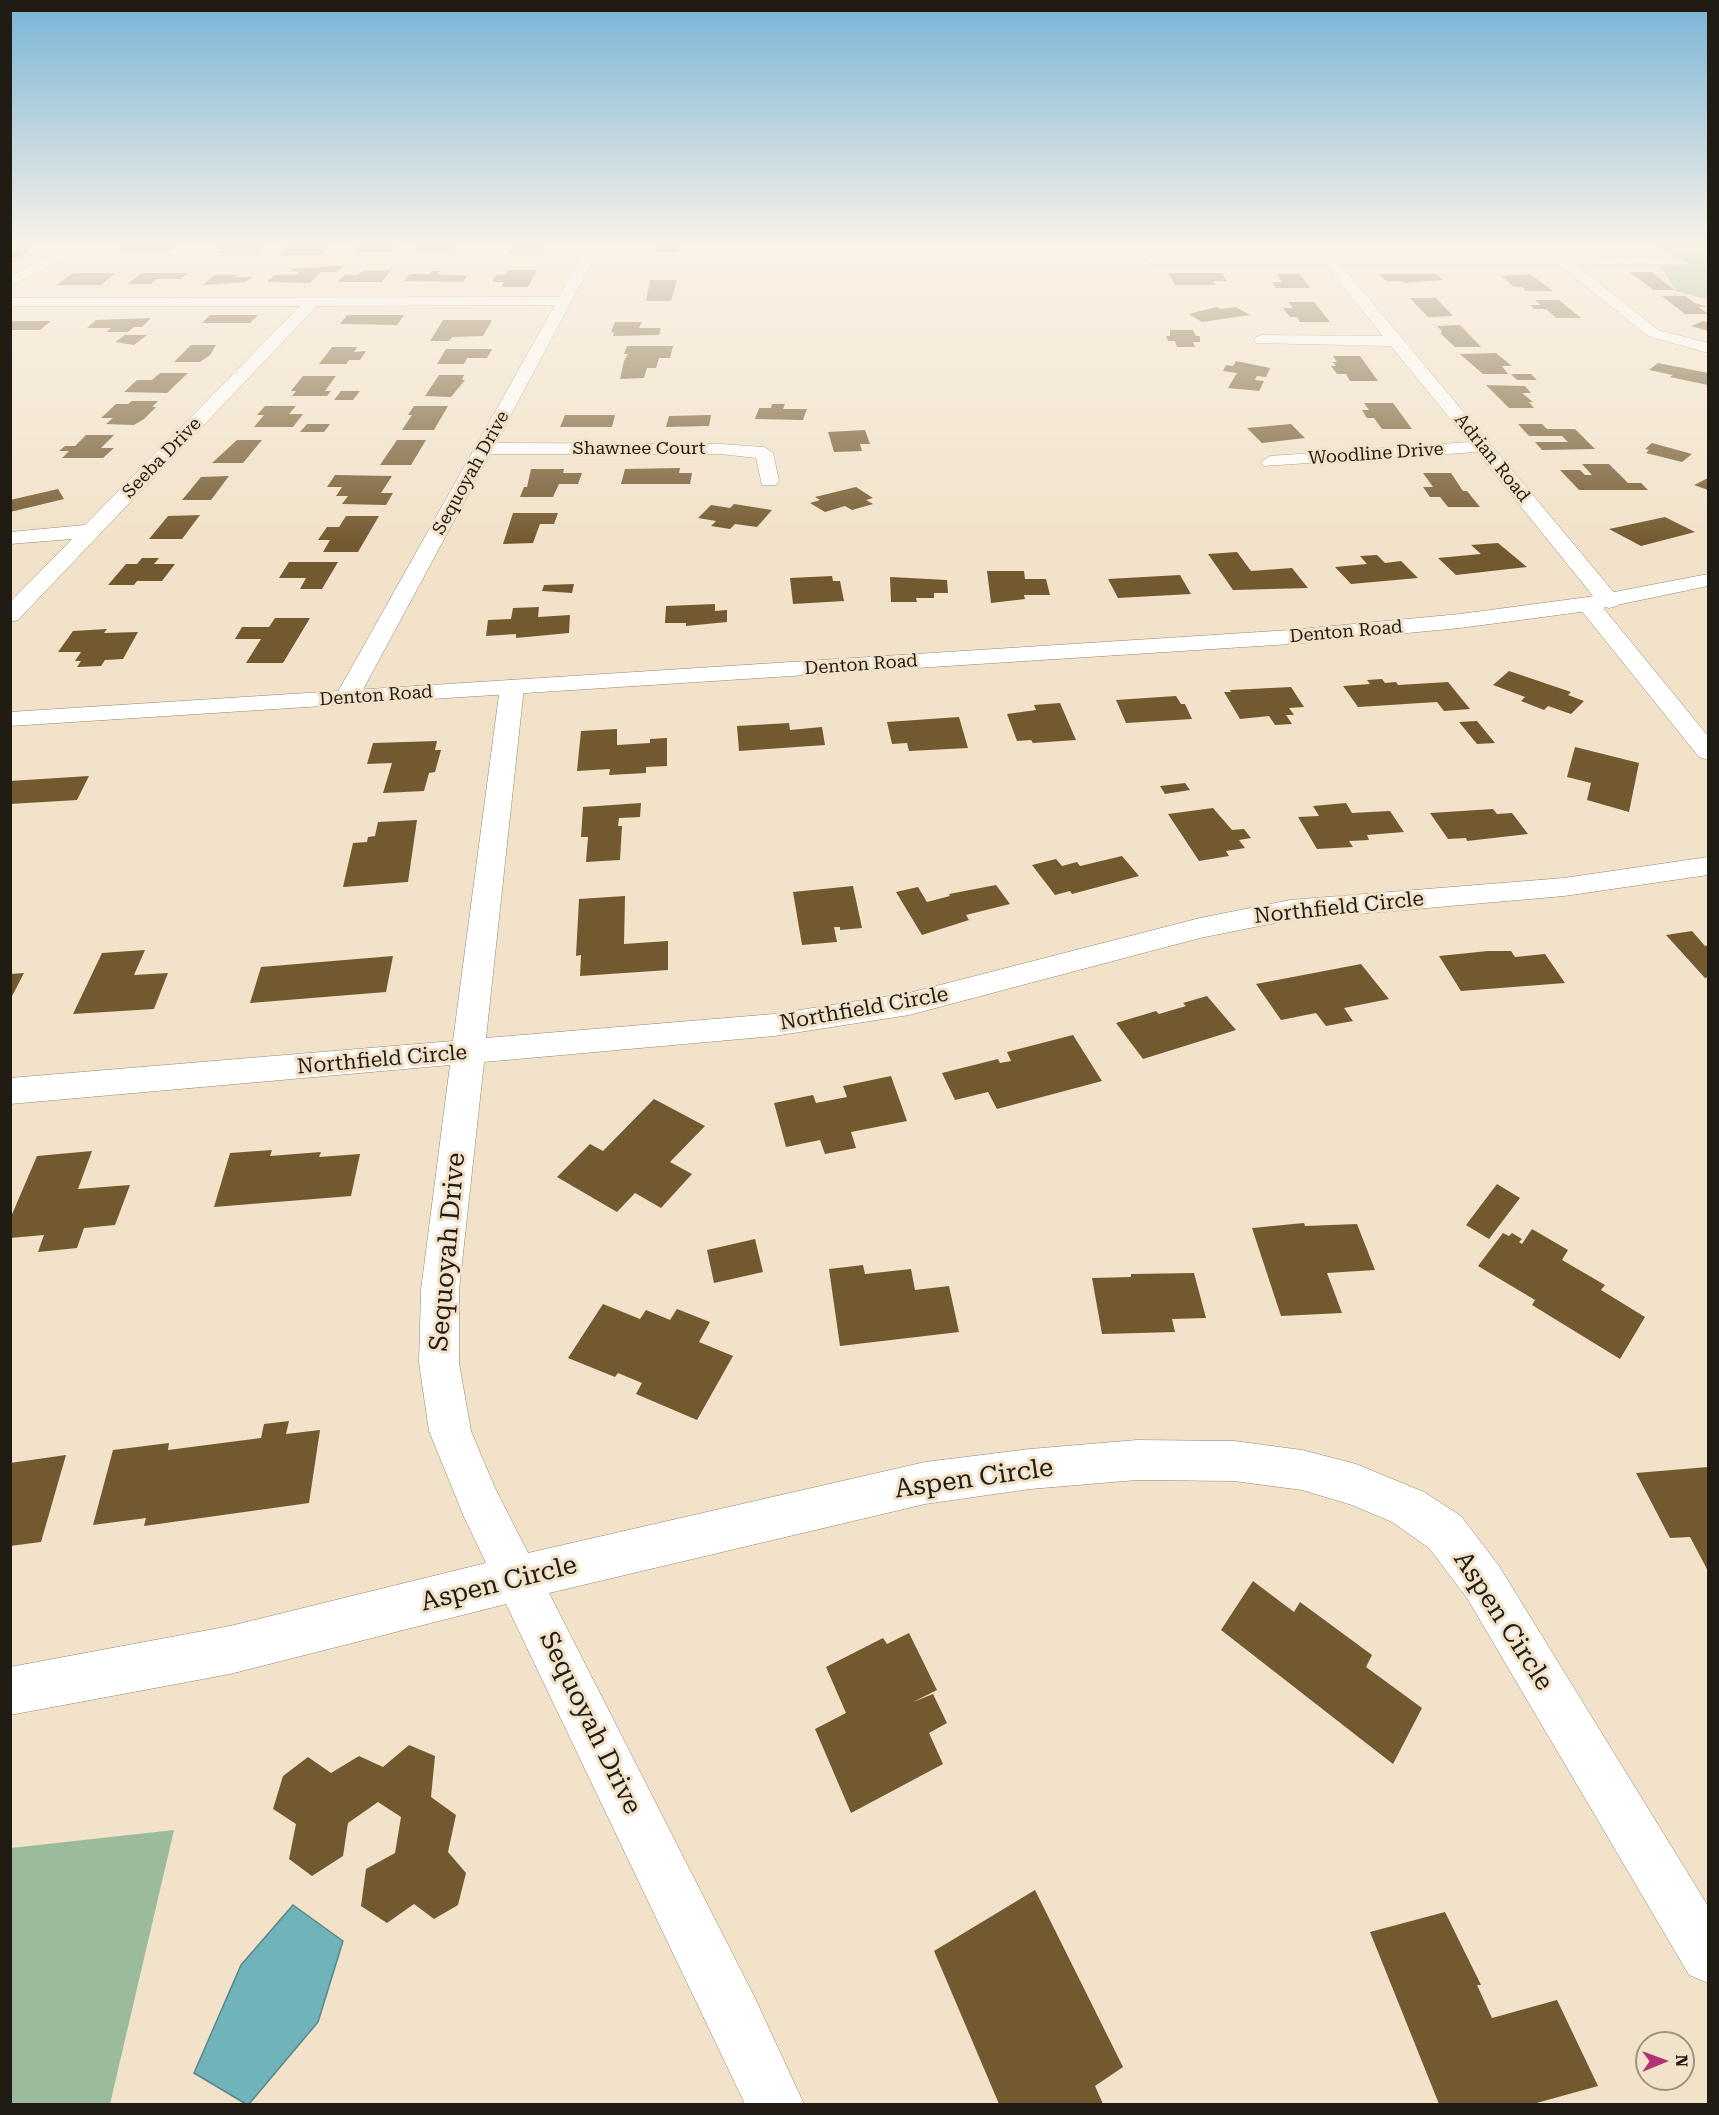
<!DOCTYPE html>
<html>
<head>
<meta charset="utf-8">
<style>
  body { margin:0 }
  #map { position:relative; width:1719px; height:2115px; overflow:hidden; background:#f2e2c9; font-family:"Roboto Serif",serif }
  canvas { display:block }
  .frame { position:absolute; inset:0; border:12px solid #211c13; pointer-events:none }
  .north { position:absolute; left:1635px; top:2031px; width:60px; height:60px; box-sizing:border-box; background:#f2e2c9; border:2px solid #9e9380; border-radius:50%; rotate:89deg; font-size:16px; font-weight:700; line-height:24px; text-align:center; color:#211c13 }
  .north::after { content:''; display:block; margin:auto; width:21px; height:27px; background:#b43077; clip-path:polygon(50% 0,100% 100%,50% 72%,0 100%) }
</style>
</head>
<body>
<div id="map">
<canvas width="1719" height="2115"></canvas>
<div class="frame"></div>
<div class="north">N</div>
</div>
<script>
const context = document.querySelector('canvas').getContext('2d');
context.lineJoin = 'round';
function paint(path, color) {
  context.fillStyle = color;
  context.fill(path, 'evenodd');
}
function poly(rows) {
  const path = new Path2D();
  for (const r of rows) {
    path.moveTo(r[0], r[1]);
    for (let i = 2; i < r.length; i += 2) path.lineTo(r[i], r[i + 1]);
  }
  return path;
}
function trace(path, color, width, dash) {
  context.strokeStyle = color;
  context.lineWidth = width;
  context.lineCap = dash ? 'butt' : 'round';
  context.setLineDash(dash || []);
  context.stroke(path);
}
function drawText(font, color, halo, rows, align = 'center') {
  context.font = font + ' "Roboto Serif",serif';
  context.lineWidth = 6;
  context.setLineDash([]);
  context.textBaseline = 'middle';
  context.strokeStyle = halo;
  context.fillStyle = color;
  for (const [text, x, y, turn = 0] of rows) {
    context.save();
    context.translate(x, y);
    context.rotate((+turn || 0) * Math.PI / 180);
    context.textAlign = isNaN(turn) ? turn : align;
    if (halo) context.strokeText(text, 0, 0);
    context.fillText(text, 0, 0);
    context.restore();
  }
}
paint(poly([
  [174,1830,110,2104,11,2104,11,1848]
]), '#9bbc9c');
paint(poly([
  [1658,247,1708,247,1708,300,1676,291,1660,265,1690,264]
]), '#83aa85');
const water = poly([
  [293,1905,343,1941,318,2022,249,2104,246,2104,194,2073,241,1965,293,1905]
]);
paint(water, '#71b3bb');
trace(water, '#598689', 1.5);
paint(poly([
  [10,247,33,247,19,257,10,257],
  [123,247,175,247,171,251,119,251],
  [222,247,263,247,257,253,215,253],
  [287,247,328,247,321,255,280,255],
  [358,247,394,247,391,252,355,252],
  [419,247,457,247,455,251,416,251],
  [513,247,545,247,542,253,509,253],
  [658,247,678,247,677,252,656,252],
  [333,266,343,266,337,272,320,272,310,283,267,282,274,275,296,275,299,272,291,271,293,269],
  [391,270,382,282,338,282,344,275,358,275,362,271],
  [508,270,537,270,528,287,501,287,504,282,492,282,496,275,505,275],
  [432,271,440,271,437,274,467,276,463,282,404,281,410,274,430,274],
  [1630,272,1651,272,1675,290,1653,290],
  [73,273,115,273,101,285,57,285],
  [141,273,188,273,181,279,156,279,151,284,128,284],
  [1168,273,1222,273,1227,281,1213,281,1216,285,1175,285],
  [1277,274,1300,274,1310,288,1276,288,1272,282,1282,282],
  [1379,274,1436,274,1443,280,1404,283,1401,281,1386,281],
  [1530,274,1553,291,1526,291,1522,287,1514,287,1501,276],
  [214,275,238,275,236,277,252,277,246,282,203,285],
  [650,280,677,280,671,301,646,301],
  [1662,296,1685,296,1695,303,1708,307,1699,307,1708,314,1685,314],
  [1410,298,1436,298,1453,316,1428,317],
  [1535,300,1559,300,1581,318,1556,318,1546,309,1534,309,1530,305,1541,305],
  [1288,302,1314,302,1330,322,1300,322,1297,317,1290,317,1283,308,1293,308],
  [1216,307,1221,309,1236,307,1250,315,1202,322,1189,314],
  [210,315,258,315,250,323,202,323],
  [347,315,404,315,397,325,340,324],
  [151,318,142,327,134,327,128,332,106,332,111,328,87,328,96,320],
  [443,320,492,320,483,336,452,337,449,341,430,341],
  [10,321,51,321,40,330,10,330],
  [1703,321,1708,322,1708,331,1691,326],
  [615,322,642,322,639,328,661,328,659,335,613,336,614,332,611,332],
  [1460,325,1481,347,1455,347,1441,334,1442,331,1437,326],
  [1170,330,1193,330,1196,336,1200,336,1200,342,1193,342,1195,347,1177,347,1175,341,1168,341,1166,336,1170,336],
  [125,335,147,335,134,345,115,342],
  [191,345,216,345,210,355,200,362,174,362],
  [627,346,673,346,670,358,659,358,656,368,647,368,644,378,620,379,624,361,628,354,624,354],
  [332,347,357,347,354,352,366,351,360,360,349,360,346,364,319,364],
  [446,349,492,349,487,358,467,358,464,364,437,364],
  [1496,353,1512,366,1502,366,1508,374,1483,374,1460,354],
  [1333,356,1360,356,1378,381,1350,381,1346,374,1337,374,1331,366,1336,366,1333,362,1337,362],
  [1236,361,1270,368,1266,377,1257,376,1255,380,1264,381,1259,391,1228,388,1237,373,1223,371,1226,365,1233,366],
  [1658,363,1708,373,1708,385,1670,377,1673,375,1649,370],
  [160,373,188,373,167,393,124,392,137,380,152,380],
  [1511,374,1531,374,1537,380,1517,380],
  [439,375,464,375,462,380,465,380,451,397,425,396],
  [303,376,336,376,325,391,331,391,327,396,292,396,296,391,291,391],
  [1486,385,1525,386,1531,393,1522,393,1533,402,1529,402,1534,408,1509,408],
  [341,391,360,391,353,400,334,400],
  [132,401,158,401,152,407,156,407,144,419,134,425,106,424,113,418,101,418,116,404,128,404],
  [1364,403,1393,403,1412,429,1382,429,1374,418,1367,418,1362,410,1369,410],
  [772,404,785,404,783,409,807,409,803,420,755,419,759,408,771,408],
  [265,406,296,406,289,414,303,414,293,427,254,427,264,415,257,415],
  [414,406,448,406,434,430,402,430,412,415,408,415],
  [565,415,615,415,612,427,560,427],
  [711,415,709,426,666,427,669,416],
  [307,424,330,424,324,432,300,432],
  [1291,424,1305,438,1262,443,1247,428],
  [1518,424,1542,424,1547,429,1575,429,1595,449,1542,450,1535,442,1568,442,1562,436,1529,436],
  [865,430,870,444,860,444,862,451,834,452,828,432],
  [86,435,114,435,101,448,114,448,103,458,62,458,69,451,59,451,65,446,75,446],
  [237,440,262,440,243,463,212,463],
  [397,440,426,440,411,465,380,465],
  [1652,443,1692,454,1682,462,1646,453,1649,450,1645,449],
  [1582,464,1609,464,1628,483,1641,483,1648,490,1579,490,1560,470,1580,470,1585,475,1592,475],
  [680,468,679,473,692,473,690,484,621,484,625,469],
  [531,469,564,469,563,473,582,473,578,484,559,484,553,497,520,497,524,487,527,487],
  [1423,473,1451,473,1463,491,1467,491,1480,507,1448,507,1440,497,1430,497,1423,487,1433,487],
  [335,475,392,476,381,493,393,493,386,505,342,504,348,496,336,496,342,487,327,487],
  [229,476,211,500,182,500,201,477],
  [1708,478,1708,490,1694,485],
  [856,487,873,498,866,500,873,504,852,510,845,506,825,512,810,503,820,500,815,497],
  [58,489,64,499,10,512,10,500],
  [734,504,772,510,757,527,735,524,730,529,711,526,716,521,698,518,711,505,730,508],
  [513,513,558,513,554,524,540,524,533,543,503,544],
  [200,515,182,539,149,539,168,516],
  [346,516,379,516,358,552,323,552,330,540,318,540,327,527,339,527],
  [1665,517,1695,532,1641,546,1609,529],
  [1498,543,1527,567,1456,575,1438,558,1481,554,1471,545],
  [1237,552,1251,571,1292,568,1308,588,1233,590,1208,554],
  [1377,555,1385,563,1401,561,1418,578,1351,584,1335,567,1367,564,1360,556],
  [142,558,159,558,154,564,175,564,162,581,137,581,134,585,108,585,126,564,137,564],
  [289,562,338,562,322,589,300,589,306,578,279,578],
  [987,571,1024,571,1025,579,1046,579,1050,595,1024,595,1025,599,991,603],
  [1180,575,1191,594,1118,598,1108,579],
  [832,576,833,581,840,581,844,601,793,604,790,578],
  [890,577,947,580,948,593,934,593,934,598,916,598,917,602,891,602],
  [574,584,572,593,542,591,544,585],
  [715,604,715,611,727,610,727,622,686,626,686,623,665,623,666,606],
  [539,607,538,617,570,615,569,633,516,638,516,634,486,636,488,620,511,619,513,608],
  [275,618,310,618,283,663,246,663,261,639,235,639,242,627,269,627],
  [107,629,104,633,138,632,123,659,105,660,101,666,77,667,81,661,75,661,81,652,58,652,73,631],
  [1509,671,1571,692,1568,695,1584,701,1571,714,1548,706,1544,710,1521,701,1525,697,1493,685],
  [1382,679,1385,683,1396,682,1398,685,1448,682,1470,709,1444,711,1437,702,1358,707,1343,686,1370,684,1367,680],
  [1291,687,1304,707,1289,708,1294,715,1286,715,1292,724,1275,725,1269,716,1240,719,1224,692,1231,692,1230,690],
  [1176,696,1181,704,1185,704,1192,719,1126,723,1116,700],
  [1060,703,1076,740,1033,743,1031,740,1017,741,1007,714,1036,710,1034,705],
  [959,717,968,748,909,751,907,743,892,744,887,722],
  [1477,721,1495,743,1477,744,1459,722],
  [789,723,790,730,822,727,825,745,739,751,737,726],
  [617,729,617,745,650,743,650,739,667,738,667,766,646,767,646,773,609,775,610,769,577,771,581,731],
  [437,741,435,750,441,750,435,772,429,773,424,791,383,793,392,763,367,764,373,743],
  [1575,747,1639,763,1629,812,1587,800,1591,783,1567,777],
  [89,776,77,800,10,804,10,781],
  [1185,783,1190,790,1165,794,1160,786],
  [641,803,640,817,619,818,618,826,622,826,620,860,586,862,588,837,581,837,583,807],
  [1346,803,1352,813,1390,811,1404,832,1367,835,1369,840,1349,841,1353,847,1317,849,1298,817,1319,816,1313,806],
  [1213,808,1232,830,1244,829,1251,838,1239,840,1245,848,1226,851,1229,856,1199,861,1168,814],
  [1493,809,1497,814,1512,813,1528,834,1467,841,1466,838,1448,839,1430,813],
  [417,820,408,882,343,887,353,843,367,842,368,837,375,836,378,822],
  [1122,856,1139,876,1072,894,1070,891,1055,895,1032,865,1056,859,1062,866,1077,862,1080,866],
  [996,885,1010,904,966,915,969,920,922,935,896,892,918,887,927,902,950,896,949,894],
  [853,886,862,928,840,930,840,927,834,927,837,942,802,945,793,892],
  [625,896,624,944,668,941,668,970,580,976,581,955,576,956,579,899],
  [1692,931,1705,946,1708,945,1708,977,1705,978,1666,935],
  [145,950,134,975,168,973,154,1009,73,1014,102,953],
  [1488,951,1511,951,1515,957,1545,954,1565,983,1461,991,1439,956],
  [393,956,386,992,250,1003,261,967],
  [1361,964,1389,999,1344,1008,1353,1021,1326,1026,1316,1013,1281,1020,1256,984],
  [24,973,10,1000,10,974],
  [1207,996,1236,1030,1143,1059,1116,1023,1156,1011,1159,1014,1186,1006,1183,1003],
  [1073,1035,1102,1081,997,1109,988,1092,955,1100,942,1073,998,1059,1000,1063,1011,1061,1007,1052],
  [891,1076,907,1121,851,1132,856,1148,825,1154,820,1140,786,1147,774,1103,813,1095,816,1103,847,1097,843,1086],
  [654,1099,705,1126,670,1162,692,1174,661,1208,635,1193,617,1212,557,1177,590,1144,603,1151],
  [272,1150,270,1156,321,1152,319,1157,360,1154,351,1196,214,1207,230,1153],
  [92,1151,78,1189,130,1185,115,1225,84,1228,77,1248,38,1252,44,1235,10,1238,10,1219,37,1156],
  [1497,1184,1520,1198,1489,1239,1466,1225],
  [1304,1223,1305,1226,1357,1224,1375,1270,1327,1273,1342,1313,1281,1316,1252,1228],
  [1532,1229,1568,1250,1562,1260,1605,1285,1601,1290,1645,1317,1620,1359,1532,1305,1535,1300,1478,1266,1503,1233,1509,1236,1512,1233,1522,1239,1519,1242,1522,1244],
  [755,1239,763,1272,714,1283,707,1250],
  [863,1265,865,1274,911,1269,915,1290,949,1286,959,1332,840,1346,829,1269],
  [1194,1273,1206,1318,1172,1319,1175,1332,1102,1334,1092,1278,1131,1277,1131,1274],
  [603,1304,640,1319,646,1310,670,1320,677,1309,710,1322,699,1342,733,1356,697,1420,636,1394,642,1383,618,1373,615,1377,568,1358],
  [289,1421,286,1434,320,1430,309,1503,144,1526,146,1518,93,1525,113,1450,169,1443,168,1450,261,1438,264,1424],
  [66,1455,41,1542,10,1546,10,1463],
  [1708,1467,1708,1571,1690,1537,1670,1538,1636,1473],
  [1253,1581,1294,1612,1300,1602,1372,1655,1366,1667,1422,1708,1393,1764,1221,1630],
  [909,1633,937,1690,913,1702,933,1694,947,1723,929,1733,943,1764,851,1813,815,1729,846,1713,826,1667,883,1638,887,1644],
  [409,1745,435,1756,431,1797,456,1815,448,1852,466,1873,458,1905,434,1919,414,1904,387,1923,361,1906,366,1869,395,1853,401,1817,378,1802,348,1823,343,1856,312,1876,289,1859,296,1824,273,1809,283,1776,308,1757,331,1773,359,1756,383,1767],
  [1035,1890,1123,2067,1095,2086,1103,2104,999,2104,934,1951],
  [1445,1912,1481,1985,1477,1985,1492,2018,1557,2000,1598,2086,1533,2104,1439,2104,1370,1932]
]), '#73592f');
const street = poly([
  [69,247,86,247,10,286,10,276,69,247],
  [587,247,600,247,496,443,721,444,764,447,773,453,779,481,776,485,762,485,756,458,721,454,490,454,359,697,356,702,347,704,338,702,335,697,555,305,317,306,18,620,10,622,10,602,72,539,10,544,10,532,85,525,300,306,10,306,10,298,559,297,587,247],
  [1556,252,1564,256,1670,257,1672,260,1665,264,1575,264,1658,330,1708,343,1708,353,1648,336,1558,264,1340,264,1617,596,1620,601,1617,606,1609,608,1601,606,1477,452,1263,466,1261,462,1270,456,1469,442,1391,346,1256,343,1254,340,1256,337,1262,335,1383,336,1325,264,1152,264,1145,260,1152,256,1549,256,1556,252],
  [1588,597,1596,599,1708,736,1708,760,1699,757,1580,609,1577,604,1580,599,1588,597],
  [512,680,520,682,524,687,486,1038,774,1014,909,993,1200,918,1290,900,1564,878,1708,857,1708,875,1564,896,1290,920,1200,938,909,1015,774,1036,484,1062,459,1290,459,1363,471,1431,495,1488,528,1553,925,1462,1030,1449,1137,1440,1234,1441,1302,1450,1356,1464,1424,1492,1461,1516,1499,1566,1708,1906,1708,1983,1689,1975,1467,1598,1429,1548,1392,1522,1352,1505,1302,1490,1234,1481,1137,1480,1030,1489,925,1504,549,1593,754,1996,804,2104,745,2104,506,1604,230,1674,10,1715,10,1667,230,1626,486,1563,464,1517,429,1431,419,1363,421,1290,450,1065,10,1104,10,1078,453,1041,500,687,504,682,512,680]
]);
const secondary = poly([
  [1708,574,1708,586,1588,611,1460,628,1291,644,10,726,10,712,1291,630,1460,614,1588,597,1708,574]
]);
trace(street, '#93846e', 1);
trace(secondary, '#93846e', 1);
paint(street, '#fff');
paint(secondary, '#fff');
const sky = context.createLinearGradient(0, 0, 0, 544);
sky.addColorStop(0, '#78b4d6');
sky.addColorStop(0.45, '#f9f2e7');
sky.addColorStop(1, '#f9f2e700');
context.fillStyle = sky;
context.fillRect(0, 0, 1719, 544);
drawText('18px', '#211c13', '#f2e2c9', [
  ["Shawnee Court",639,449],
  ["Woodline Drive",1376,454,-4],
  ["Seeba Drive",162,458,-46],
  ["Adrian Road",1492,458,51],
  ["Sequoyah Drive",471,473,-61],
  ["Denton Road",1346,632,-5],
  ["Denton Road",861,665,-4],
  ["Denton Road",376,696,-4]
]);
drawText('21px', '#211c13', '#f2e2c9', [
  ["Northfield Circle",1339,908,-6],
  ["Northfield Circle",864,1009,-10],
  ["Northfield Circle",382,1060,-5]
]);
drawText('26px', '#211c13', '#f2e2c9', [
  ["Sequoyah Drive",448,1252,-85],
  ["Aspen Circle",974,1479,-8],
  ["Aspen Circle",499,1584,-14],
  ["Aspen Circle",1503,1621,57],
  ["Sequoyah Drive",590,1723,64]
]);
</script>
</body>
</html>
